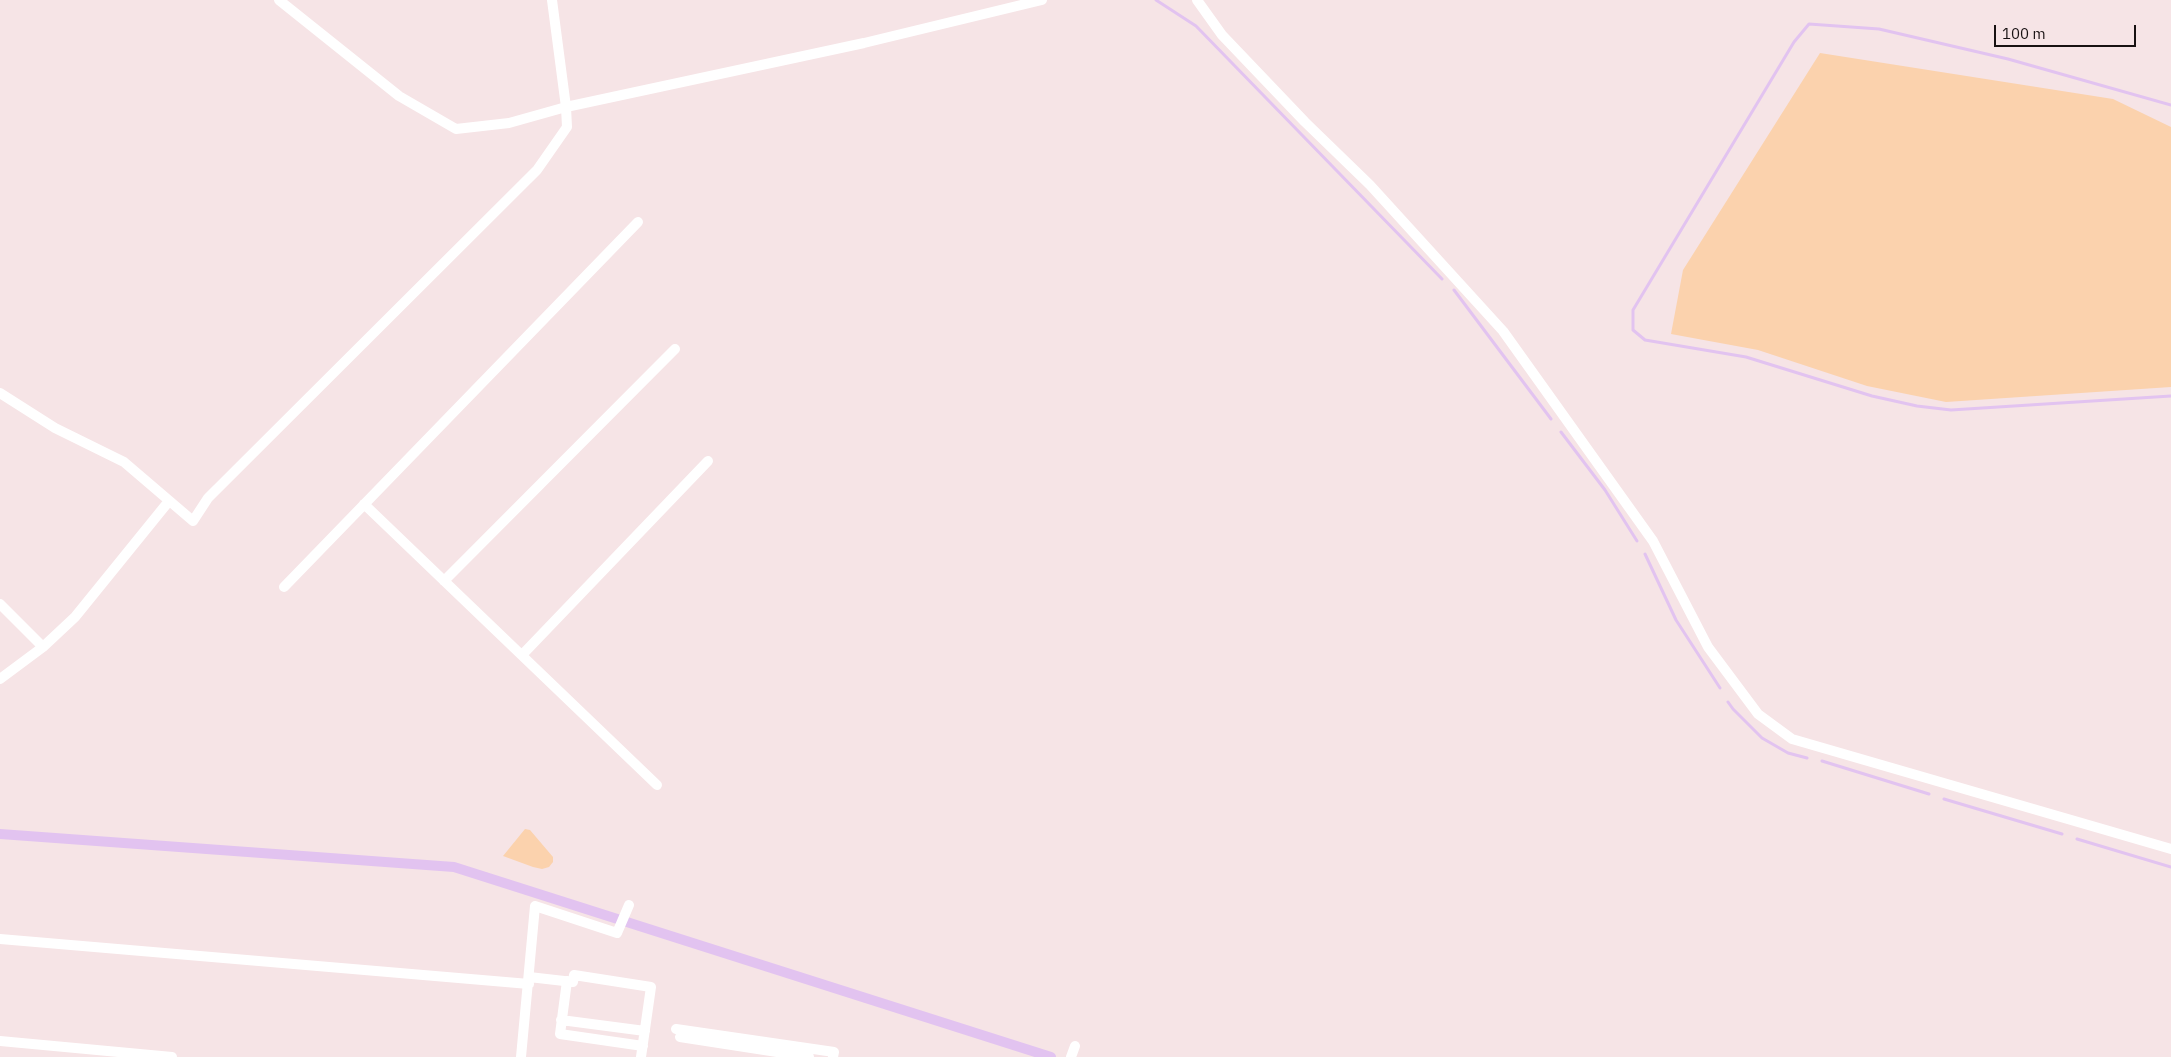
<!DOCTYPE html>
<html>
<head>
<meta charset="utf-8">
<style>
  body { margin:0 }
  #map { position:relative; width:2171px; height:1057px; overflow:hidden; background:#f6e4e6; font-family:"IBM Plex Sans",sans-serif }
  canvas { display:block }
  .scale { position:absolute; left:1994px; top:25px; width:142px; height:22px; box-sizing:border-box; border:2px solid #181112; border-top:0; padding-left:6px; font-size:15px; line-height:18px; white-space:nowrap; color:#181112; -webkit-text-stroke:4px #f6e4e6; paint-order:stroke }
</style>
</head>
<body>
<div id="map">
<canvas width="2171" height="1057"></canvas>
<div class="scale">100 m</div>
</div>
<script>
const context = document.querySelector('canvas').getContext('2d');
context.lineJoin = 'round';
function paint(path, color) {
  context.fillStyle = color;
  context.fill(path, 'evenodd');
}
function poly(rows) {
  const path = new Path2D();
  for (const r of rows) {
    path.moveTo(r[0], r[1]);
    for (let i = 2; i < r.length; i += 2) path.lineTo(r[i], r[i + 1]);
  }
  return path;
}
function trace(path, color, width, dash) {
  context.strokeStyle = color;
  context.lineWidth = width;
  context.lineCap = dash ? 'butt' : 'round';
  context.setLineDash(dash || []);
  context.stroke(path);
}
paint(poly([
  [1820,53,2113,99,2171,127,2171,387,1946,402,1867,386,1758,350,1671,334,1683,270],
  [525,829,530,830,553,857,553,862,549,867,542,869,533,867,503,856]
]), '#fbd2ad');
trace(poly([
  [1156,0,1196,26,1442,279],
  [2171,105,2008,59,1879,29,1809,24,1794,42,1633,310,1633,330,1645,340,1746,357,1872,396,1917,406,1951,410,2171,396],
  [1454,290,1551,419],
  [1561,432,1605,490,1637,541],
  [1645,554,1676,620,1720,688],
  [1728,702,1733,709,1762,738,1788,753,1807,758],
  [1822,761,1929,794],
  [1944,799,2062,834],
  [2077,839,2171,867]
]), '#e2c3f0', 3);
trace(poly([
  [0,834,454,867,1051,1057]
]), '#e2c3f0', 10);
trace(poly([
  [279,0,399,96,456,129,509,123,566,107,864,43,1042,0],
  [1197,0,1222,35,1305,122,1370,185,1503,331,1653,541,1708,647,1758,714,1792,739,2171,849],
  [0,393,55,428,124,462,193,521,208,498,537,170,567,127,566,107,552,0],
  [364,504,657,785],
  [444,581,675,349],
  [284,587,638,222],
  [0,604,43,647],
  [522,655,708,461],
  [0,679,43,647,75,617,169,501],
  [0,939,529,984],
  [529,977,573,982,574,975,651,987,641,1057],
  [567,981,560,1034,643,1046],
  [561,1020,645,1031],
  [676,1029,834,1052,833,1057],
  [680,1037,809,1057],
  [0,1041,172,1057],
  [521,1057,535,906,617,933,629,905],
  [1071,1057,1075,1046]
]), '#fff', 10);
</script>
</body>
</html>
